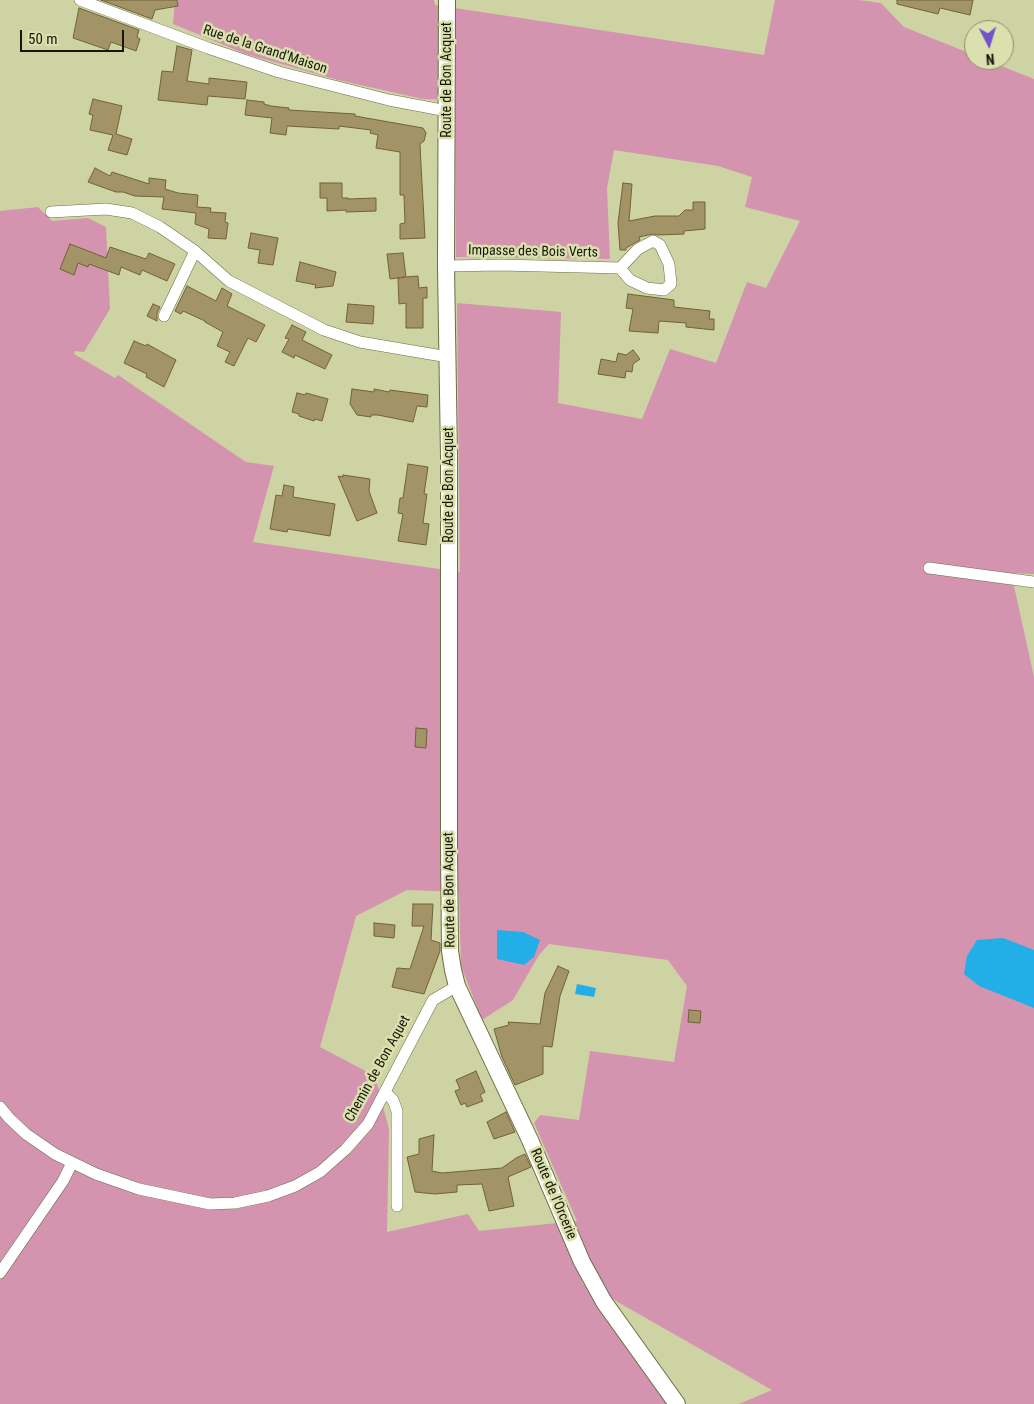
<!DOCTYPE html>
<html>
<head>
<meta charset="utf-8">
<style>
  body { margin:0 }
  #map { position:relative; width:1034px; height:1404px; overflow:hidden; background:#ced3a3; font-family:"Roboto Condensed",sans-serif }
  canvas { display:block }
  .north { position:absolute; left:964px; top:20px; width:50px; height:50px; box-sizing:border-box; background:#dbe0af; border:1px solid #8c906b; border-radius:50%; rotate:175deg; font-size:14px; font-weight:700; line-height:20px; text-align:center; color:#161706 }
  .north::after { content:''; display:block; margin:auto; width:18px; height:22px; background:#7452cb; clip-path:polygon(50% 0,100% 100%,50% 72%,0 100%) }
  .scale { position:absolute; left:20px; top:30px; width:104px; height:22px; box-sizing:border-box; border:2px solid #161706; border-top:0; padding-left:6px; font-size:15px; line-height:18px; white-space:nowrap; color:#161706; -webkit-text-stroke:4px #dbe0af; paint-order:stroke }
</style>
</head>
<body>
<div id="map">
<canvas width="1034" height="1404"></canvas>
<div class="north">N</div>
<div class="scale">50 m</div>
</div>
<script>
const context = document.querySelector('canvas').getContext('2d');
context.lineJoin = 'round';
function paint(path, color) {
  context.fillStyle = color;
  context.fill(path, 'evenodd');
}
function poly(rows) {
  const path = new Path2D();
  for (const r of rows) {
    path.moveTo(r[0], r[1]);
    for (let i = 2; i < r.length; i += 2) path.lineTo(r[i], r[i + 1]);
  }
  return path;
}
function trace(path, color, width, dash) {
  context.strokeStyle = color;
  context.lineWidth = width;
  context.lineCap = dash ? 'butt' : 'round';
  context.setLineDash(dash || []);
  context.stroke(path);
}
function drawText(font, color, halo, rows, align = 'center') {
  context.font = font + ' "Roboto Condensed",sans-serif';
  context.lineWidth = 5;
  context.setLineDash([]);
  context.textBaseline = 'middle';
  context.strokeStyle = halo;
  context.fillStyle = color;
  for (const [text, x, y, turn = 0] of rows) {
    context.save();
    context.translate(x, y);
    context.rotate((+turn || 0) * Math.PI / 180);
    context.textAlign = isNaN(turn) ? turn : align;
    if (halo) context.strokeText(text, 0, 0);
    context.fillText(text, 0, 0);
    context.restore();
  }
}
paint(poly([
  [175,0,434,0,435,5,764,55,775,0,859,0,881,3,904,27,974,55,974,60,986,60,1034,79,1034,574,1013,573,1014,586,1034,677,1034,1404,739,1404,772,1390,581,1281,679,1404,0,1404,0,211,38,207,52,221,88,218,106,227,110,309,84,352,75,351,74,354,115,378,118,375,246,462,274,466,253,542,460,572,457,303,561,312,558,403,642,419,670,349,716,363,747,282,766,288,800,221,745,207,752,177,718,166,614,150,607,188,610,259,456,257,455,100,423,99,338,80,246,54,173,24],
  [407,890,459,892,461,966,482,1020,513,1000,539,955,549,944,668,960,687,986,674,1062,590,1051,579,1120,540,1115,534,1123,577,1221,479,1231,468,1214,387,1232,389,1129,375,1076,320,1047,356,916]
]), '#d494af');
paint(poly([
  [497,930,523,932,540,940,534,957,524,965,497,959],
  [1003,938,1034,950,1034,1008,979,986,964,974,967,956,977,940],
  [577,984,596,988,594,997,575,994]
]), '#22aee7');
const building = poly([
  [101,0,177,0,178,6,155,10,152,19,101,0],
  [897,0,973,0,970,15,940,8,938,14,897,4,897,0],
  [79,8,139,30,137,37,140,39,136,51,111,42,108,50,73,38,79,8],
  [177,46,192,50,187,81,209,84,209,78,247,82,245,99,208,96,207,105,158,100,162,71,173,72,177,46],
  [93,99,122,106,116,134,132,139,127,155,108,150,113,135,90,130,93,115,89,114,93,99],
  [247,100,264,102,264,104,271,106,289,108,289,110,355,114,355,116,423,128,426,133,424,141,420,144,421,165,425,238,400,239,400,224,405,223,404,195,400,195,400,152,376,148,378,135,370,133,371,130,339,126,339,129,287,126,286,135,270,133,272,118,245,115,247,100],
  [95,168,110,176,112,172,149,184,149,178,166,180,165,189,178,193,198,195,197,207,211,208,210,212,226,213,225,222,228,223,226,239,208,238,209,229,195,224,196,213,162,209,164,197,135,196,123,192,116,192,88,182,95,168],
  [320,183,342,183,342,198,348,198,348,199,376,198,376,211,346,212,346,210,327,211,327,198,320,198,320,183],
  [623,183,632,184,629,221,655,216,679,216,685,210,693,210,693,202,705,202,705,229,684,231,684,234,658,235,653,234,639,237,640,240,626,248,626,250,620,250,618,223,623,183],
  [251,233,278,238,273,265,258,263,260,250,248,248,251,233],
  [70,244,106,258,110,247,146,259,149,253,175,264,167,281,142,270,140,275,121,267,119,275,89,264,88,267,78,263,74,275,60,269,70,244],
  [403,253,406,277,418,276,419,288,427,287,427,298,423,298,423,328,406,328,406,303,399,304,398,278,405,277,390,279,387,254,403,253],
  [300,262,336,272,333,286,315,288,316,285,296,281,300,262],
  [187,286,216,301,222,288,232,294,227,306,265,325,256,342,248,338,234,366,225,362,230,352,217,346,223,332,205,322,205,321,183,311,181,314,175,311,187,286],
  [628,294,674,300,674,307,710,311,709,319,714,319,714,330,686,327,686,323,659,321,658,333,629,331,633,309,626,308,628,294],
  [153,304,160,307,157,313,157,321,147,316,153,304],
  [348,304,374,306,373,324,346,322,348,304],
  [292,325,306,332,302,340,332,355,325,369,295,355,294,358,282,352,289,339,285,338,292,325],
  [134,341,146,346,147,344,176,360,164,387,146,377,147,374,124,363,134,341],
  [633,350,640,359,633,364,632,372,626,371,625,378,598,374,601,359,616,362,618,353,626,355,633,350],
  [352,389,374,392,374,389,389,392,390,390,428,395,427,407,417,406,413,422,378,415,371,415,371,417,357,415,350,404,352,389],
  [297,393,305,395,306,393,328,399,322,421,315,419,314,421,299,416,299,414,292,412,297,393],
  [408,464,428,467,424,494,427,494,423,523,429,524,426,545,398,541,403,514,398,513,400,498,403,498,408,464],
  [343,475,370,479,369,491,377,513,357,521,338,476,343,477,343,475],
  [284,485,294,487,293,497,335,504,330,536,288,529,287,532,270,529,276,495,282,496,284,485],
  [416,728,427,729,426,748,415,747,416,728],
  [413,904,433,904,431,940,440,943,440,951,424,994,392,987,397,968,410,969,424,926,412,926,413,904],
  [374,923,395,925,394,938,374,936,374,923],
  [558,966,569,971,560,996,552,1047,543,1046,543,1074,515,1085,502,1057,494,1029,509,1025,508,1022,540,1024,545,993,558,966],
  [689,1010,701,1011,700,1023,688,1022,689,1010],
  [476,1071,485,1092,480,1095,483,1101,467,1107,465,1103,461,1105,455,1091,460,1089,456,1080,476,1071],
  [506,1112,515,1132,494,1139,487,1122,506,1112],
  [434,1135,432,1171,442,1173,502,1168,516,1158,525,1154,531,1167,508,1177,514,1206,489,1211,482,1184,457,1185,457,1192,435,1194,415,1192,407,1157,419,1154,419,1139,434,1135]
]);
paint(building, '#a29467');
trace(building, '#706236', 1);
const street = poly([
  [80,0,208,48,279,72,389,100,447,111],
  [51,212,106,209,132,213,160,227,195,251,229,281,324,330,360,342,448,357],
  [446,266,501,265,620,268,630,280,647,288,664,290,671,284,669,264,660,245,653,241,638,249,620,268],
  [164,316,195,251],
  [929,568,1034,582],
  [385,1092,393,1100,397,1111,397,1206],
  [0,1107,9,1118,26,1134,55,1154,96,1174,139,1189,210,1204,235,1203,268,1196,295,1186,320,1172,346,1149,368,1124,433,1000,457,986],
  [0,1273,63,1181,72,1163]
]);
const secondary = poly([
  [447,0,446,266,449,457,449,849,450,951,453,970,457,986,530,1140,582,1262,604,1302,677,1404]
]);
trace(street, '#6b6e42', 12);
trace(secondary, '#6b6e42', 18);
trace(street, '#fff', 11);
trace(secondary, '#fff', 16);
drawText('14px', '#161706', '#dbe0af', [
  ["Rue de la Grand'Maison",265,50,18],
  ["Route de Bon Acquet",447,80,-90],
  ["Impasse des Bois Verts",533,252,1],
  ["Route de Bon Acquet",449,485,-90],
  ["Route de Bon Acquet",450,890,-91],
  ["Chemin de Bon Aquet",378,1069,-61],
  ["Route de l'Orcerie",553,1194,67]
]);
</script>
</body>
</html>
